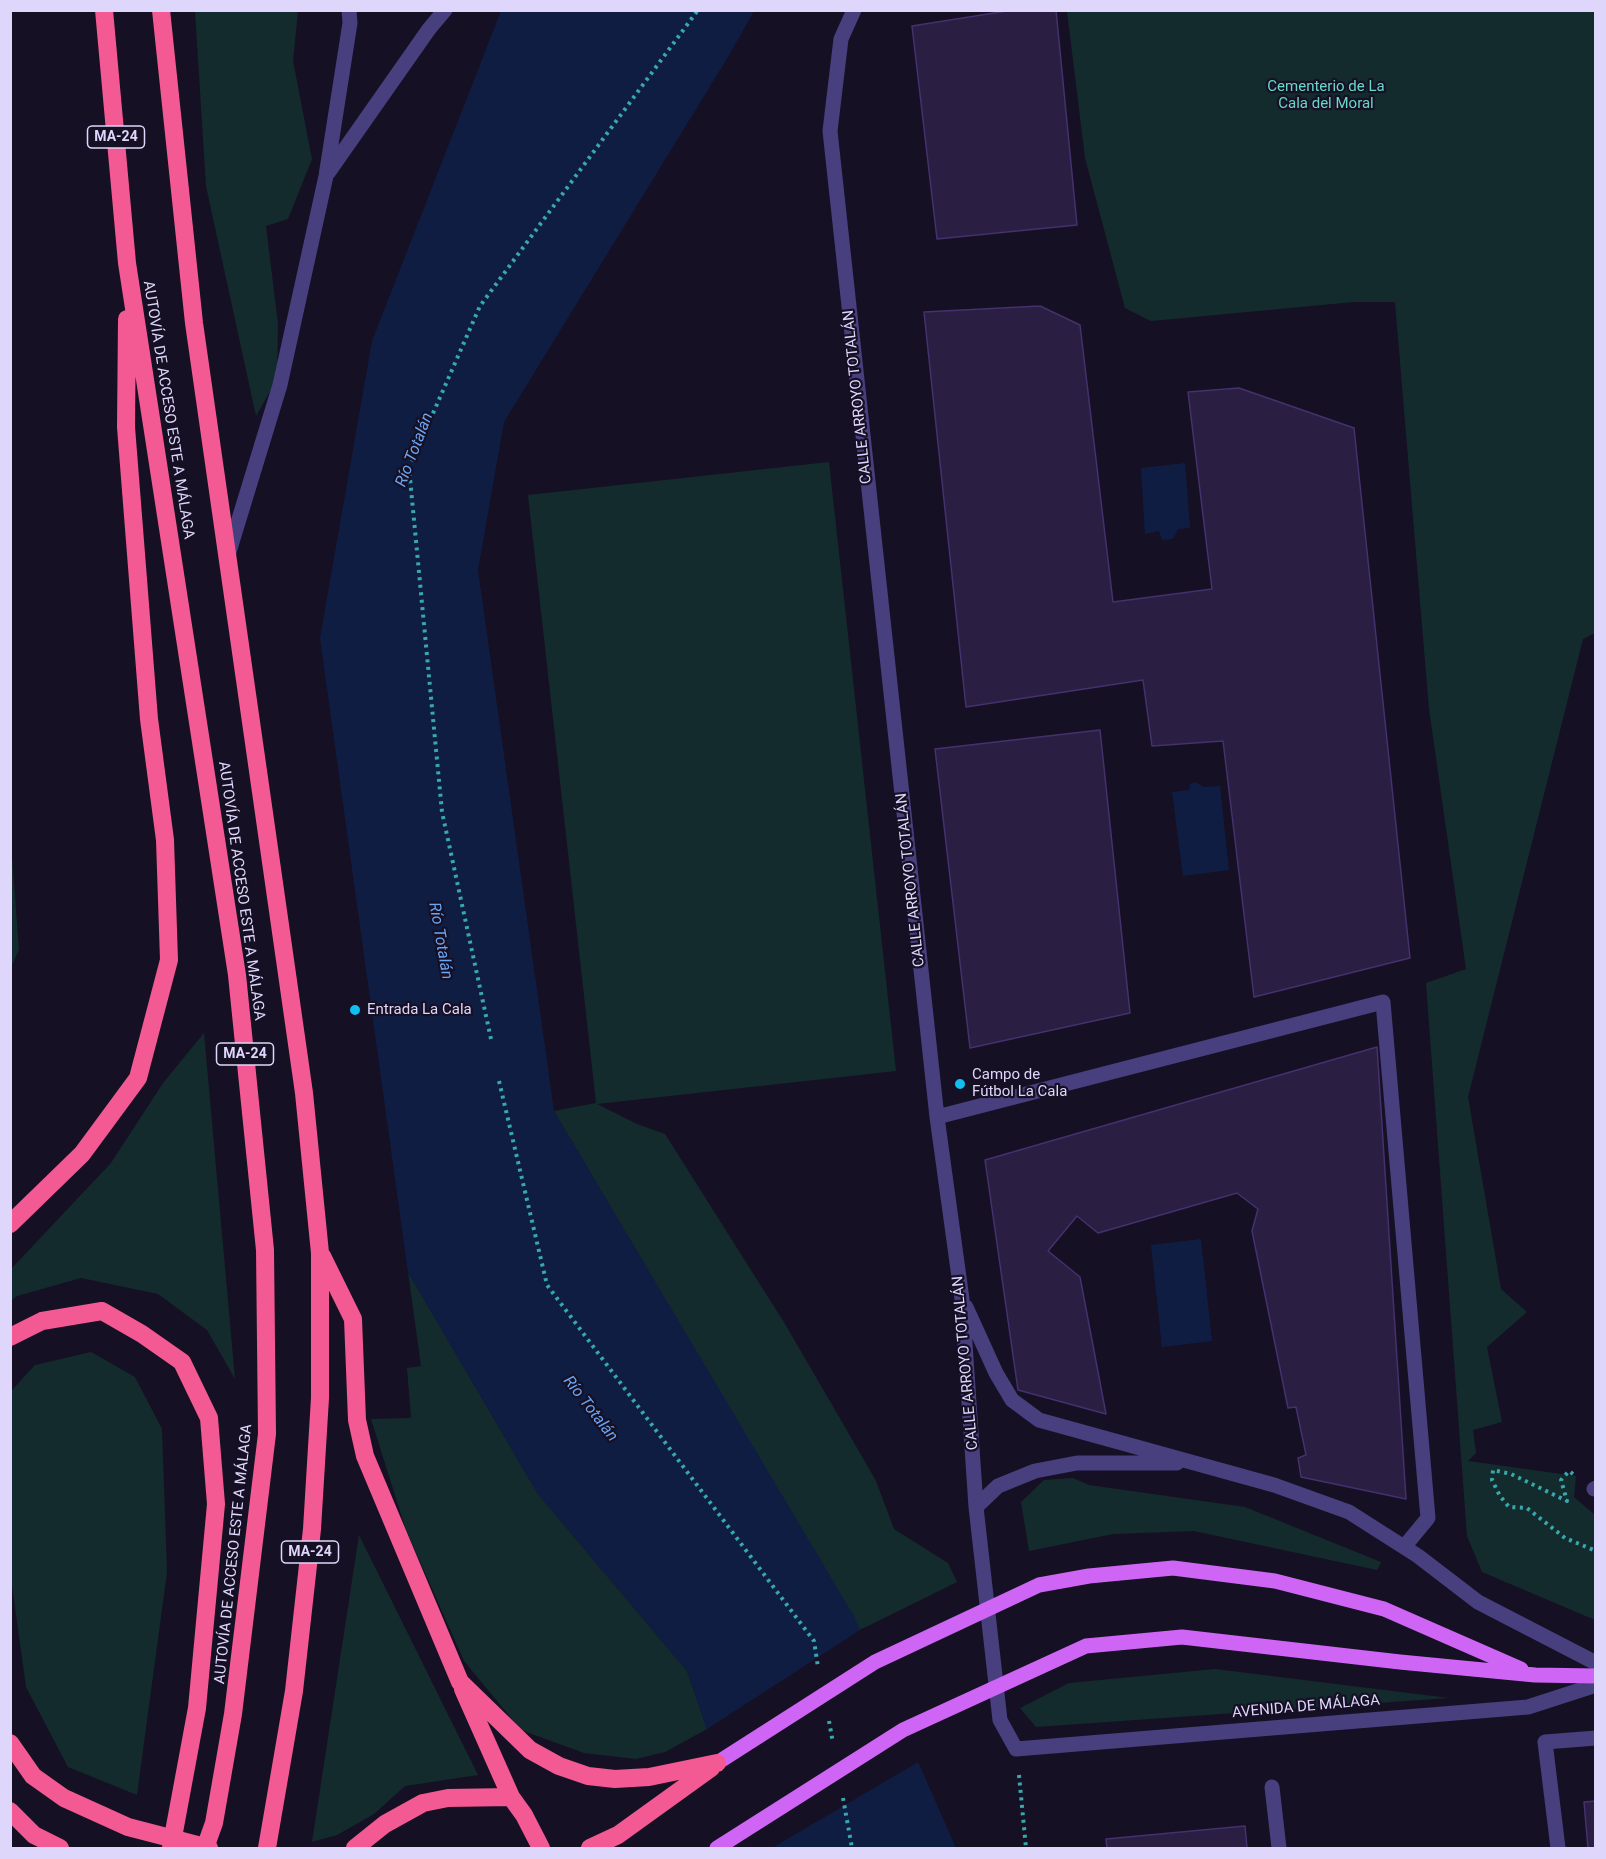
<!DOCTYPE html>
<html>
<head>
<meta charset="utf-8">
<style>
  body { margin:0 }
  #map { position:relative; width:1606px; height:1859px; overflow:hidden; background:#161024; font-family:Roboto,sans-serif }
  canvas { display:block }
  .frame { position:absolute; inset:0; border:12px solid #dfd6fc; pointer-events:none }
</style>
</head>
<body>
<div id="map">
<canvas width="1606" height="1859"></canvas>
<div class="frame"></div>
</div>
<script>
const context = document.querySelector('canvas').getContext('2d');
context.lineJoin = 'round';
function paint(path, color) {
  context.fillStyle = color;
  context.fill(path, 'evenodd');
}
function poly(rows) {
  const path = new Path2D();
  for (const r of rows) {
    path.moveTo(r[0], r[1]);
    for (let i = 2; i < r.length; i += 2) path.lineTo(r[i], r[i + 1]);
  }
  return path;
}
function trace(path, color, width, dash) {
  context.strokeStyle = color;
  context.lineWidth = width;
  context.lineCap = dash ? 'butt' : 'round';
  context.setLineDash(dash || []);
  context.stroke(path);
}
function drawText(font, color, halo, rows, align = 'center') {
  context.font = font + ' Roboto,sans-serif';
  context.lineWidth = 4.5;
  context.setLineDash([]);
  context.textBaseline = 'middle';
  context.strokeStyle = halo;
  context.fillStyle = color;
  for (const [text, x, y, turn = 0] of rows) {
    context.save();
    context.translate(x, y);
    context.rotate((+turn || 0) * Math.PI / 180);
    context.textAlign = isNaN(turn) ? turn : align;
    if (halo) context.strokeText(text, 0, 0);
    context.fillText(text, 0, 0);
    context.restore();
  }
}
paint(poly([
  [195,11,298,11,293,61,312,159,288,219,266,226,278,324,277,379,256,416,206,186],
  [1067,11,1595,11,1595,633,1583,639,1468,1097,1501,1289,1527,1312,1487,1347,1502,1422,1473,1430,1476,1453,1468,1461,1576,1476,1574,1497,1595,1515,1595,1620,1482,1572,1467,1536,1426,983,1466,969,1429,709,1395,302,1354,302,1151,321,1125,308,1085,158],
  [829,462,896,1071,597,1104,637,1124,665,1134,785,1324,849,1434,876,1481,894,1529,948,1563,957,1582,860,1630,554,1111,596,1103,528,495],
  [10,829,19,950,11,967,10,967],
  [204,1033,235,1379,207,1330,158,1294,81,1278,17,1296,11,1301,11,1269,111,1163,163,1083],
  [408,1272,538,1494,687,1671,707,1729,665,1752,636,1759,584,1753,521,1730,464,1661,406,1530,371,1419,411,1418,407,1368,421,1366],
  [91,1352,135,1377,162,1429,167,1572,137,1795,68,1767,26,1687,11,1578,11,1391,35,1365],
  [1073,1478,1089,1485,1245,1507,1381,1562,1377,1570,1194,1531,1113,1534,1029,1551,1021,1502,1044,1480],
  [359,1535,478,1775,405,1786,374,1814,337,1835,312,1842],
  [1215,1669,1449,1698,1036,1727,1020,1708,1069,1683]
]), '#142b2d');
paint(poly([
  [501,11,754,11,728,57,504,422,478,570,554,1111,854,1616,956,1848,748,1848,687,1671,538,1494,408,1272,320,638,372,341],
  [1185,463,1190,528,1178,529,1173,539,1162,540,1159,531,1145,534,1141,468],
  [1195,782,1204,787,1220,786,1229,870,1183,876,1172,792,1189,790,1190,784],
  [1201,1239,1212,1341,1162,1347,1151,1245]
]), '#101d43');
paint(poly([
  [863,1628,920,1761,772,1848,748,1848,707,1729]
]), '#161024');
const building = poly([
  [1013,10,1056,10,1077,225,937,239,912,26,1013,10],
  [1040,306,1080,325,1113,602,1212,589,1188,392,1239,388,1354,428,1410,958,1254,997,1223,741,1152,746,1143,680,966,707,924,312,1040,306],
  [1100,730,1130,1013,970,1048,935,749,1100,730],
  [1377,1047,1406,1499,1301,1477,1298,1458,1306,1455,1296,1407,1288,1408,1252,1231,1258,1209,1237,1193,1098,1233,1077,1216,1048,1251,1080,1277,1106,1414,1018,1390,985,1160,1377,1047],
  [1596,1801,1596,1848,1588,1848,1584,1802,1596,1801],
  [1245,1826,1247,1848,1107,1848,1106,1839,1245,1826]
]);
paint(building, '#2a1e43');
trace(building, '#44316e', 1.5);
trace(poly([
  [491,1039,442,812,409,468,480,306,698,10],
  [499,1081,547,1285,814,1641,818,1667],
  [1573,1474,1569,1471,1561,1480,1567,1501,1511,1474,1493,1470,1492,1480,1500,1496,1509,1507,1527,1508,1565,1538,1596,1551],
  [829,1721,833,1743],
  [1019,1775,1026,1848],
  [843,1798,852,1848]
]), '#38a8ae', 4, [3, 4.5]);
trace(poly([
  [854,10,841,39,830,131,937,1117,962,1299,976,1507,1000,1720,1016,1749,1528,1707,1596,1685],
  [328,173,429,29,445,10],
  [228,555,280,385,326,176,350,23,349,10],
  [937,1117,1383,1002,1428,1518,1404,1547],
  [966,1307,996,1373,1012,1400,1039,1420,1274,1485,1349,1512,1418,1556,1478,1602,1596,1663],
  [1594,1489,1596,1488],
  [976,1507,998,1486,1035,1471,1077,1463,1177,1463],
  [1272,1787,1279,1848],
  [1558,1848,1545,1742,1596,1738]
]), '#483f7f', 15);
trace(poly([
  [717,1763,875,1662,1039,1585,1089,1576,1173,1568,1275,1581,1384,1609,1521,1669],
  [717,1848,903,1730,1086,1646,1182,1637,1400,1662,1535,1675,1596,1676]
]), '#cf65f4', 15);
trace(poly([
  [104,10,127,263,237,975,265,1250,267,1434,233,1714,214,1823,205,1848],
  [161,10,194,323,304,1093,320,1253,320,1398,312,1529,294,1691,267,1848],
  [10,1224,82,1154,138,1078,169,960,165,840,149,719,126,427,127,319],
  [322,1256,353,1319,357,1420,365,1456,460,1682,530,1750,559,1766,588,1776,615,1779,649,1777,717,1763],
  [10,1337,42,1321,102,1311,142,1334,182,1362,209,1418,216,1504,197,1708,171,1848],
  [463,1689,511,1797,524,1815,541,1848],
  [10,1743,33,1776,64,1798,128,1827,209,1848],
  [10,1811,34,1835,60,1848],
  [355,1848,385,1824,423,1803,448,1798,511,1797],
  [590,1848,618,1835,711,1768]
]), '#f35992', 18);
for (const [x, y, r, color] of [
  [355,1010,6,"#11beed"],
  [960,1084,6,"#11beed"]
]) {
  const dot = new Path2D();
  dot.arc(x, y, r, 0, 2 * Math.PI);
  context.fillStyle = color;
  context.fill(dot);
  trace(dot, '#161024', 2);
}
for (const [x, y, w] of [
  [116,137,57],
  [245,1054,57],
  [310,1552,57]
]) {
  const box = new Path2D();
  box.roundRect(x - w / 2, y - 11, w, 22, 4.5);
  context.fillStyle = '#161024';
  context.fill(box);
  trace(box, '#dfd6fc', 1.5);
}
drawText('bold 14px', '#dfd6fc', null, [
  ["MA-24",116,137],
  ["MA-24",245,1054],
  ["MA-24",310,1552]
]);
drawText('15px', '#67d7c8', '#161024', [
  ["Cementerio de La",1326,87],
  ["Cala del Moral",1326,104]
]);
drawText('15px', '#dfd6fc', '#161024', [
  ["CALLE ARROYO TOTALÁN",858,397,-96],
  ["AUTOVÍA DE ACCESO ESTE A MÁLAGA",168,410,81],
  ["CALLE ARROYO TOTALÁN",911,880,-96],
  ["AUTOVÍA DE ACCESO ESTE A MÁLAGA",241,891,82],
  ["CALLE ARROYO TOTALÁN",966,1363,-95],
  ["AUTOVÍA DE ACCESO ESTE A MÁLAGA",234,1554,-84],
  ["AVENIDA DE MÁLAGA",1306,1707,-5]
]);
drawText('15px', '#dfd6fc', '#161024', [
  ["Entrada La Cala",367,1010],
  ["Campo de",972,1075],
  ["Fútbol La Cala",972,1092]
], 'left');
drawText('italic 16px', '#6ba5f5', '#161024', [
  ["Río Totalán",415,450,-69],
  ["Río Totalán",440,941,80],
  ["Río Totalán",590,1409,52]
]);
</script>
</body>
</html>
